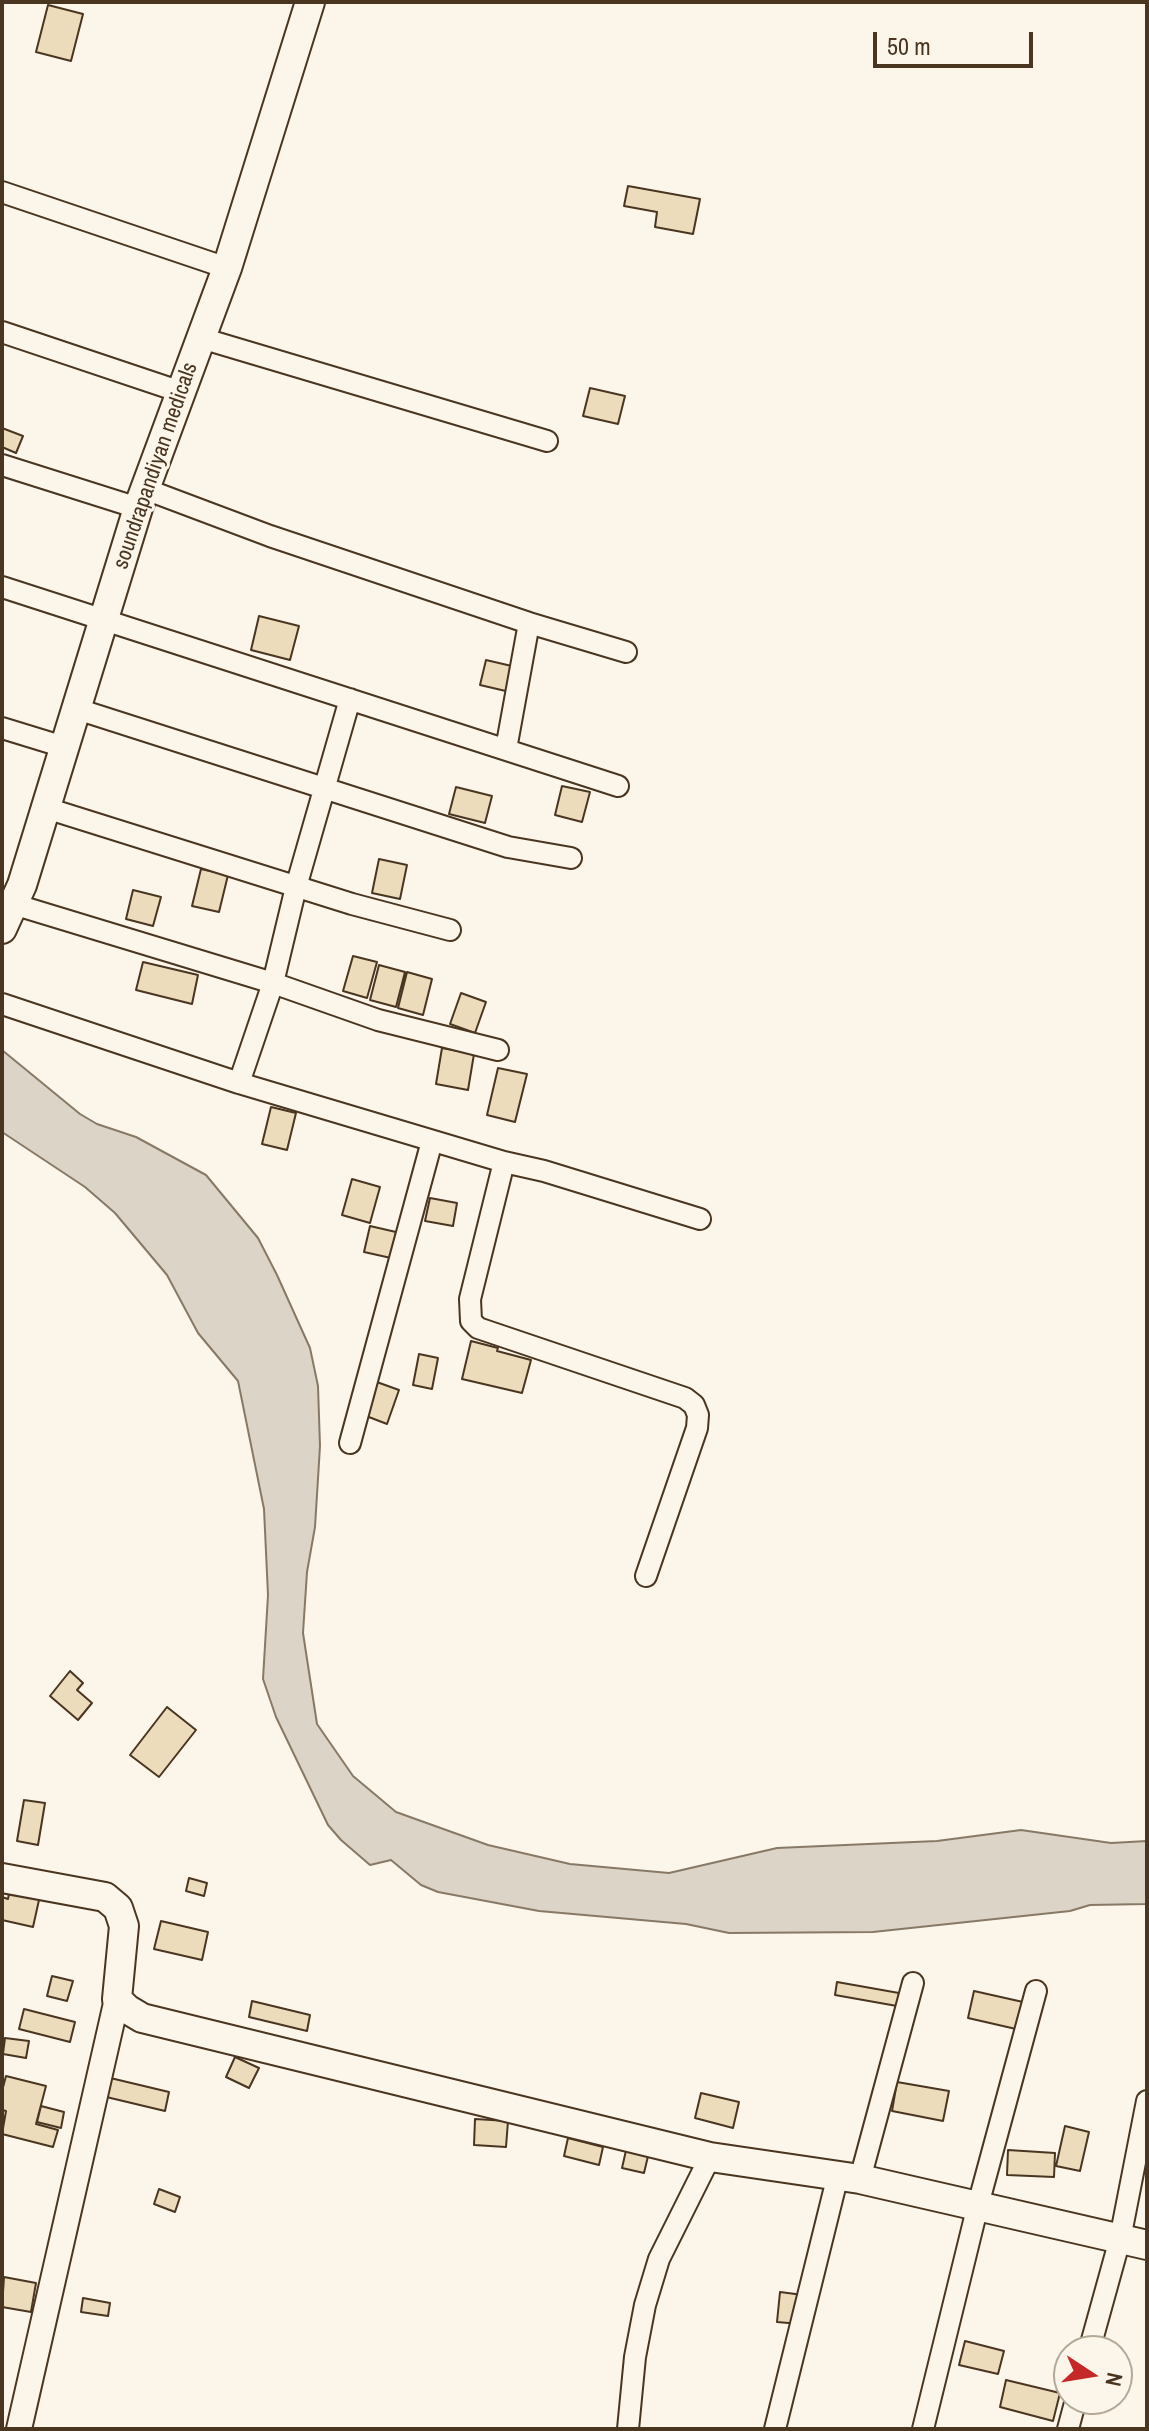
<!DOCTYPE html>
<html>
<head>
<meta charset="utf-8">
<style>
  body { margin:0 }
  #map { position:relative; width:1149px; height:2431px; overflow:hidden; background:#fbf6e9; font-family:"Archivo Narrow",sans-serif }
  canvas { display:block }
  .frame { position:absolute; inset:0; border:4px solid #4a3520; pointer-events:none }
  .north { position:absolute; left:1053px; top:2335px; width:80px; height:80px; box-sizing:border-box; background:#fbf6e9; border:2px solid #b4a999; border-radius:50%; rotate:102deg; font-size:22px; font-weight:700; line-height:32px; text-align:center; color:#4a3520 }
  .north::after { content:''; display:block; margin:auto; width:28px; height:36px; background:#c62828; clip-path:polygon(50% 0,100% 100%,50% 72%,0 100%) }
  .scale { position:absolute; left:873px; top:32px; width:160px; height:36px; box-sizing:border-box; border:4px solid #4a3520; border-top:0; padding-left:10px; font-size:24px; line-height:28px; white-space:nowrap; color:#4a3520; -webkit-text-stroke:6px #fbf6e9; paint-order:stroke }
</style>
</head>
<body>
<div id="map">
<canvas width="1149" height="2431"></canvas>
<div class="frame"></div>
<div class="north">N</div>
<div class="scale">50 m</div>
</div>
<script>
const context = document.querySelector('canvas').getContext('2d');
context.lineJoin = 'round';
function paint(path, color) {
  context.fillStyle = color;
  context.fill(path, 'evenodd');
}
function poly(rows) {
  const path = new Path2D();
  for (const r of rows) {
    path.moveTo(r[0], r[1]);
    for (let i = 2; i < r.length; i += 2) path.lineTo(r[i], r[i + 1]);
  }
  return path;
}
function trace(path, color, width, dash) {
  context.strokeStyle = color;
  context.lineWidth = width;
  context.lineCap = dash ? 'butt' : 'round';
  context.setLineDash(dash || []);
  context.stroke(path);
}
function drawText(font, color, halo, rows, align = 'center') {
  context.font = font + ' "Archivo Narrow",sans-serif';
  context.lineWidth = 6;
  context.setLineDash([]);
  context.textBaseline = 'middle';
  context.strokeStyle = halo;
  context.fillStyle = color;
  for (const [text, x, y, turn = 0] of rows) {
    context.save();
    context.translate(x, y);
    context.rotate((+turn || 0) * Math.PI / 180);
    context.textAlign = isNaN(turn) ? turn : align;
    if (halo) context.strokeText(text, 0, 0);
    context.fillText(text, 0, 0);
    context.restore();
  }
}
const water = poly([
  [2,1050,80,1114,97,1124,136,1137,206,1175,258,1238,277,1275,310,1348,318,1386,320,1446,315,1527,307,1572,303,1633,317,1724,353,1776,396,1812,488,1845,570,1864,669,1873,777,1848,937,1841,1021,1830,1111,1843,1147,1841,1147,1904,1090,1905,1070,1911,873,1932,729,1933,686,1924,539,1911,438,1892,421,1885,391,1860,370,1865,341,1840,328,1825,276,1717,263,1679,268,1595,264,1509,238,1381,198,1333,167,1275,115,1213,85,1187,2,1132,2,1050]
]);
paint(water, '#dcd4c6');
trace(water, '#887966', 2);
const building = poly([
  [48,5,83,14,71,61,36,52,48,5],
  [628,186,700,199,693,234,655,227,657,212,624,206,628,186],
  [590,388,625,396,618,424,583,416,590,388],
  [2,428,23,436,16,453,2,447,2,428],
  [259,616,299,626,290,660,251,650,259,616],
  [486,660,516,667,510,692,480,685,486,660],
  [562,786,590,792,582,822,555,815,562,786],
  [456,787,492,796,485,823,449,814,456,787],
  [379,859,407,865,400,899,372,893,379,859],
  [201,869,228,875,219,912,192,906,201,869],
  [133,890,161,897,153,926,126,919,133,890],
  [353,956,377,962,367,998,343,991,353,956],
  [143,962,198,975,192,1004,136,990,143,962],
  [379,965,405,972,396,1007,370,1000,379,965],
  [407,972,432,979,423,1015,398,1008,407,972],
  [461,993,486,1002,475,1033,450,1024,461,993],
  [442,1048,474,1054,468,1090,436,1084,442,1048],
  [498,1068,527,1074,515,1122,487,1115,498,1068],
  [271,1107,296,1113,287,1150,262,1144,271,1107],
  [352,1179,380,1187,370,1223,342,1215,352,1179],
  [430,1198,457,1203,453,1226,425,1221,430,1198],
  [370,1226,396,1232,391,1258,364,1252,370,1226],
  [471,1341,498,1348,497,1351,531,1360,522,1393,462,1379,471,1341],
  [419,1354,438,1358,432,1389,413,1385,419,1354],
  [374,1381,399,1390,387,1424,361,1414,374,1381],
  [70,1671,83,1683,77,1690,92,1703,78,1720,50,1696,70,1671],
  [167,1707,196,1730,159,1777,130,1755,167,1707],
  [24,1800,45,1803,38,1845,17,1841,24,1800],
  [189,1878,207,1883,204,1896,186,1891,189,1878],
  [11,1884,41,1891,33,1927,2,1920,2,1897,8,1899,11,1884],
  [161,1921,208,1932,202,1960,154,1949,161,1921],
  [52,1976,73,1981,67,2001,47,1996,52,1976],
  [837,1982,899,1993,897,2006,835,1995,837,1982],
  [974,1991,1023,2002,1016,2029,968,2018,974,1991],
  [252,2001,310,2015,307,2031,249,2017,252,2001],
  [24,2009,75,2022,70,2042,19,2029,24,2009],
  [5,2038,29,2041,26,2058,3,2054,5,2038],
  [235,2057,259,2068,249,2088,226,2077,235,2057],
  [6,2076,46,2086,36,2124,58,2130,53,2147,2,2134,6,2111,2,2110,2,2091,6,2076],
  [102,2076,169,2092,165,2111,98,2095,102,2076],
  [897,2082,949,2091,943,2121,892,2111,897,2082],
  [701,2093,739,2102,733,2128,695,2118,701,2093],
  [41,2106,64,2112,61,2128,37,2122,41,2106],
  [475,2119,508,2121,506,2147,474,2145,475,2119],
  [1065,2126,1089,2132,1080,2171,1056,2166,1065,2126],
  [568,2138,603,2147,599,2165,564,2156,568,2138],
  [627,2146,649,2152,644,2173,622,2168,627,2146],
  [1008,2150,1055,2153,1054,2177,1007,2175,1008,2150],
  [159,2189,180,2197,175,2212,154,2204,159,2189],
  [4,2277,36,2283,31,2312,2,2307,4,2277],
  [780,2292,803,2295,800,2324,777,2322,780,2292],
  [83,2298,110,2303,108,2316,81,2312,83,2298],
  [965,2341,1004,2351,998,2374,959,2365,965,2341],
  [1006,2380,1060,2393,1053,2421,1000,2407,1006,2380]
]);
paint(building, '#ecdcbc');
trace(building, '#4a3520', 2);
const minor = poly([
  [2,192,227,268],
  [2,332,181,392],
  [201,338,547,441],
  [2,465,138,508],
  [145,489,270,536,529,623,626,652],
  [2,587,618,786],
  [77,709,508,847,571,858],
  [2,728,64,747],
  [506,749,529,623],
  [46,808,352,904,450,930],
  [13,904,273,983,378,1020,498,1050],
  [2,1004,239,1083,504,1162,544,1171,700,1219],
  [239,1083,273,983,296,887,350,699],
  [504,1162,470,1299,471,1321,478,1328,685,1398,694,1405,698,1415,697,1428,646,1576],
  [350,1443,432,1141],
  [860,2179,913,1983],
  [1089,2351,1120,2239,1147,2101],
  [628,2429,635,2357,645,2305,659,2259,710,2157],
  [775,2429,838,2175],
  [923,2429,978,2205,1036,1991],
  [1068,2429,1076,2399]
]);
const tertiary = poly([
  [19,2429,117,1999]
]);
const secondary = poly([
  [2,929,22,885,138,508,227,268,310,2],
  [2,1878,105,1897,118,1908,124,1926,117,1999,127,2009,142,2018,710,2157,860,2179,1147,2245]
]);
trace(minor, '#4a3520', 24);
trace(tertiary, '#4a3520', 28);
trace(secondary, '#4a3520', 32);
trace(minor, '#fbf6e9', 20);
trace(tertiary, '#fbf6e9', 24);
trace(secondary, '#fbf6e9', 28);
drawText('22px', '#4a3520', '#fbf6e9', [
  ["soundrapandiyan medicals",156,466,-71]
]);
</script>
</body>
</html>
